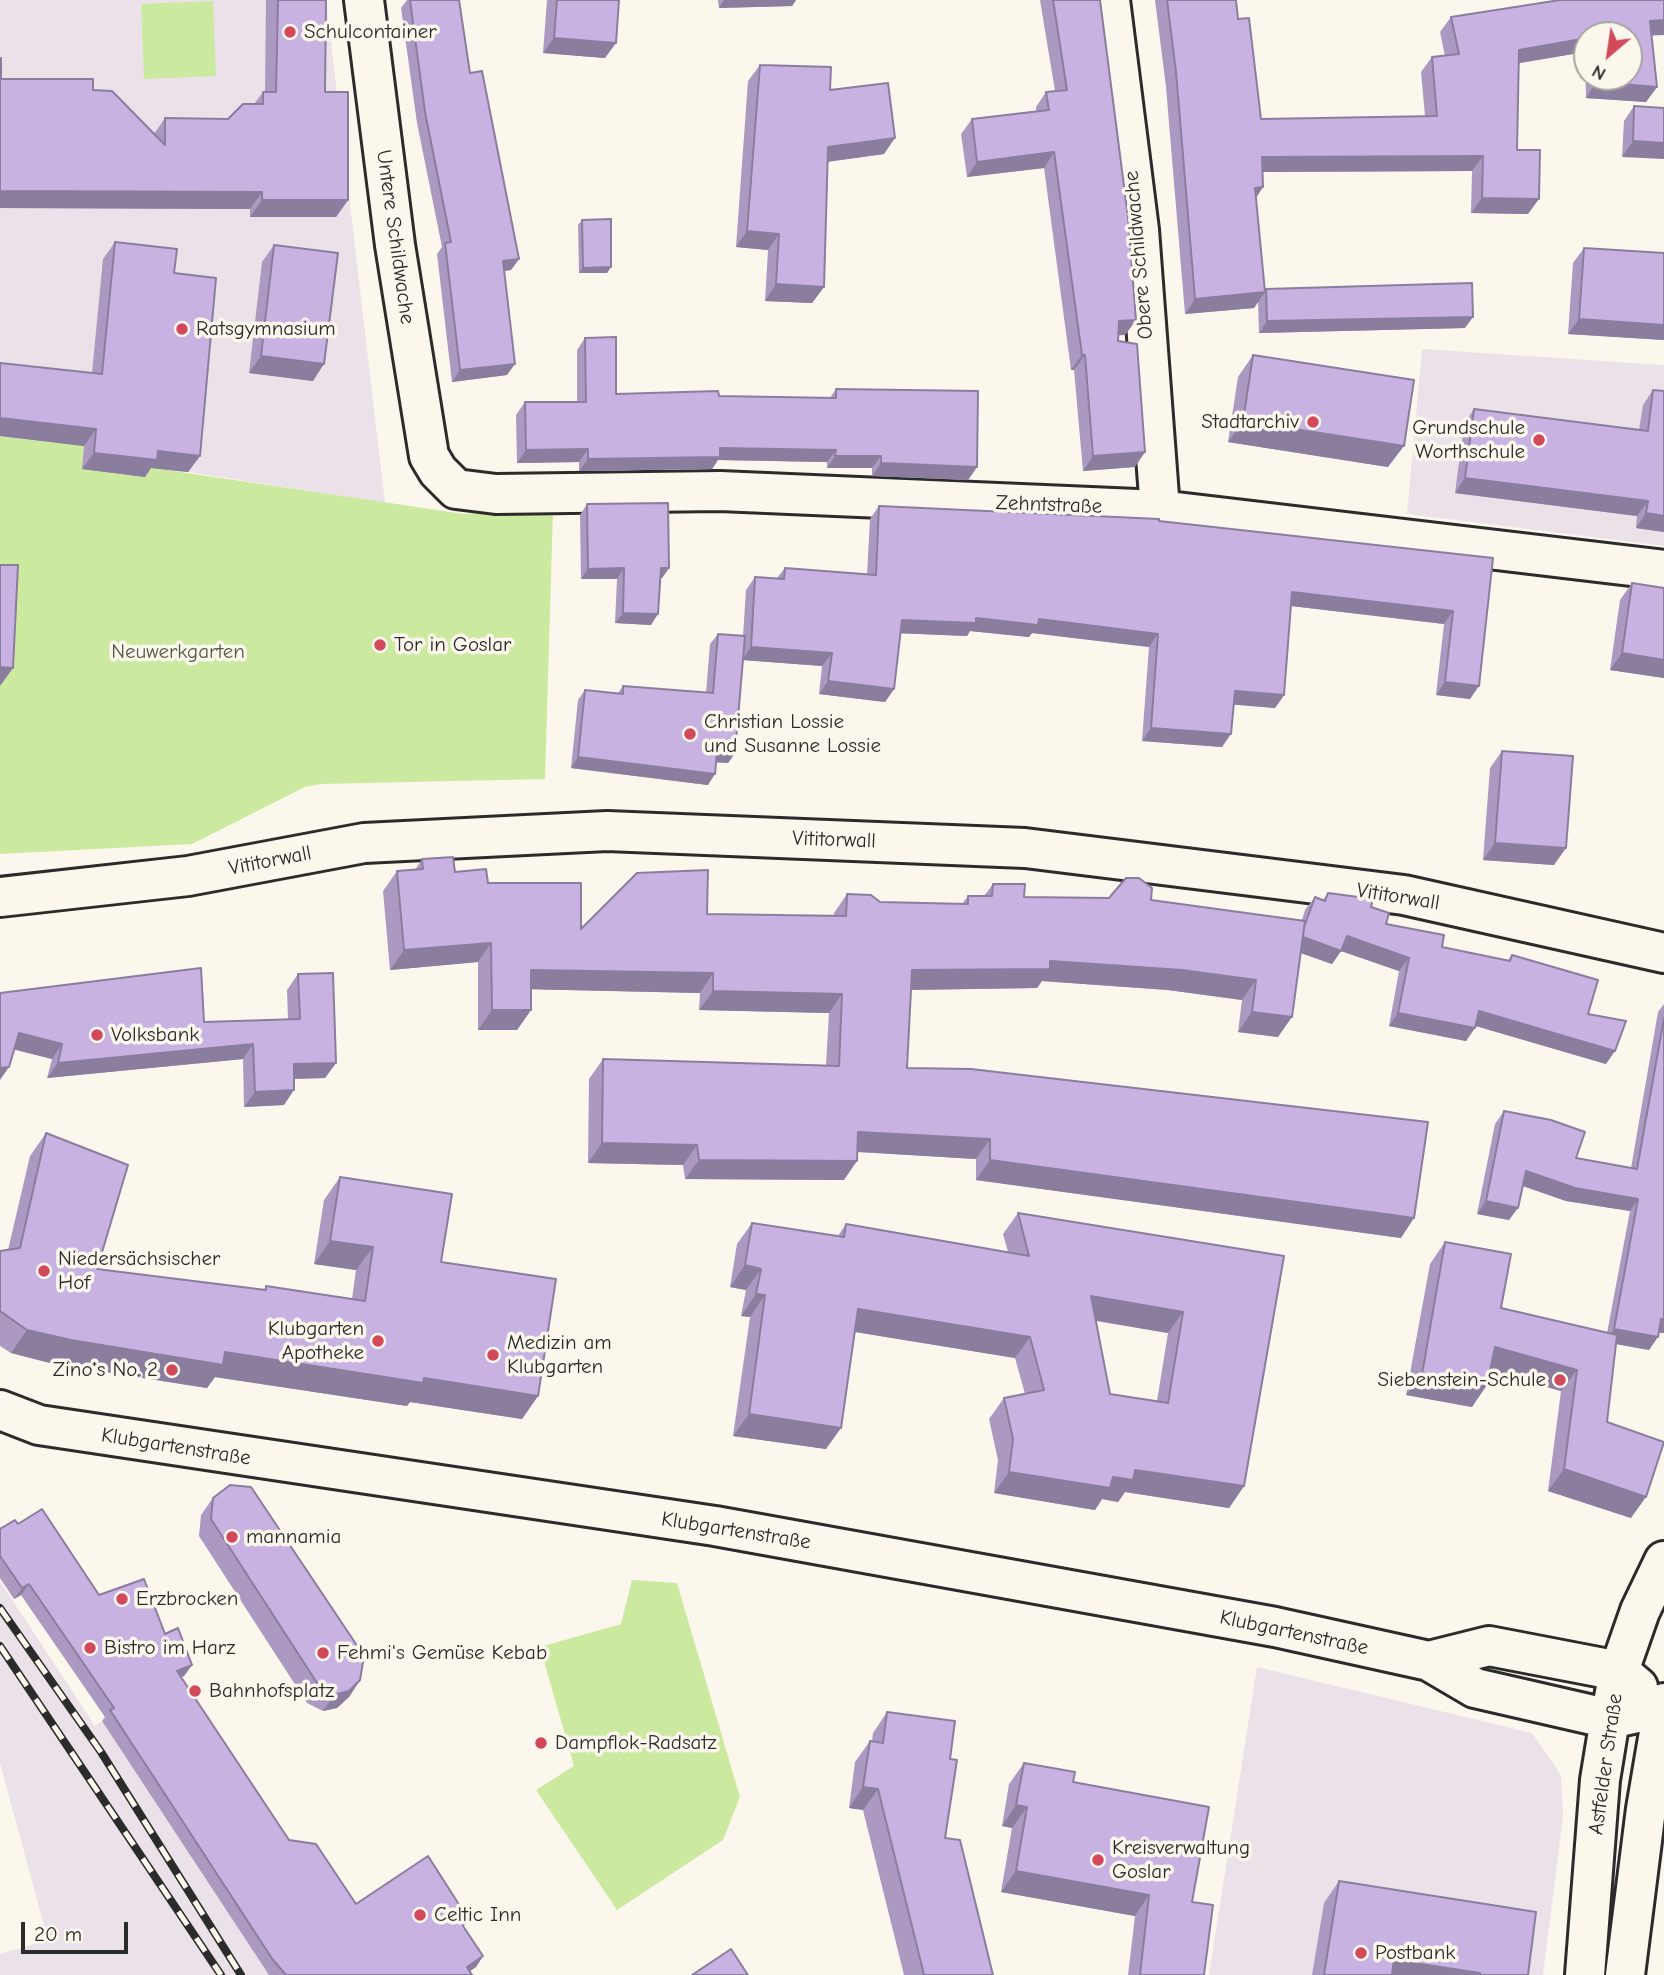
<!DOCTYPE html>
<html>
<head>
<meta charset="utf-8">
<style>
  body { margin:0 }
  #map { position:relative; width:1664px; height:1975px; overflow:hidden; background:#fbf7ec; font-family:"Comic Neue",sans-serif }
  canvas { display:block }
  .north { position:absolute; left:1573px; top:21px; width:70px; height:70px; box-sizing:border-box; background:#fbf7ec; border:2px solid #a8a59f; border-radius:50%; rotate:209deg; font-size:19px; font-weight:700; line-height:28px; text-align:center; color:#2b2b2b }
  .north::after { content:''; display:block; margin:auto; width:24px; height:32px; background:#d1495b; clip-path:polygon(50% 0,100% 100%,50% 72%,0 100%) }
  .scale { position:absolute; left:21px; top:1922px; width:107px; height:32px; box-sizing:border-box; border:4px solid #2b2b2b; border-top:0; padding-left:9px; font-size:21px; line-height:24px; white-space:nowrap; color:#2b2b2b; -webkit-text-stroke:5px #fbf7ec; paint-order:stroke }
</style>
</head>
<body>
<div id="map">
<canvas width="1664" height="1975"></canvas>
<div class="north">N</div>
<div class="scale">20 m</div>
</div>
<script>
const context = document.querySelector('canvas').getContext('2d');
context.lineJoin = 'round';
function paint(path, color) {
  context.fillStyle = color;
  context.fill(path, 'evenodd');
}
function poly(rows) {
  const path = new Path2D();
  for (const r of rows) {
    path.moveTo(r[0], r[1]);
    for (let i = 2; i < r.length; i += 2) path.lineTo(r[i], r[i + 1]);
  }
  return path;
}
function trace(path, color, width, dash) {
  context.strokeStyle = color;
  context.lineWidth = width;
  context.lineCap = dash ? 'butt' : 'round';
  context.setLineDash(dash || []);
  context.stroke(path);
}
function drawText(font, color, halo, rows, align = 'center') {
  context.font = font + ' "Comic Neue",sans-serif';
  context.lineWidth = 7;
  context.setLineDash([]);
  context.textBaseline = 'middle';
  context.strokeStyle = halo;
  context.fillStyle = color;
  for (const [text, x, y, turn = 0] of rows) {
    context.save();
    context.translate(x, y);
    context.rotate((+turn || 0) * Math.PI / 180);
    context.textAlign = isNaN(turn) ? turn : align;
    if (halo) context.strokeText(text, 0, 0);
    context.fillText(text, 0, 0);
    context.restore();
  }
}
paint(poly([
  [0,0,326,0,385,503,188,472,82,469,85,437,58,443,0,436],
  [1422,349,1664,365,1664,546,1407,514],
  [0,1581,95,1726,102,1721,368,1975,0,1975,0,1954,48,1940,0,1763],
  [1257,1667,1532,1733,1561,1775,1563,1816,1543,1975,1209,1975]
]), '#ebe2e9');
paint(poly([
  [213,1,216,76,144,79,141,4],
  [0,436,58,443,85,436,82,469,146,467,464,514,553,510,545,779,321,784,305,787,192,844,0,854],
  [632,1580,677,1583,740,1797,723,1840,617,1910,536,1790,574,1766,540,1647,621,1624]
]), '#cce9a0');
const minor = poly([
  [364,0,395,245,429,456,438,471,456,489,496,494,720,491,1160,510,1664,570],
  [1110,0,1139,230,1160,510],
  [0,897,188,876,364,843,607,831,1025,848,1404,895,1664,953],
  [0,1410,39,1425,715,1526,1275,1627,1429,1661,1475,1688,1610,1719,1664,1707],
  [1429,1661,1489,1646,1619,1671,1638,1687],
  [1585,1975,1600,1780,1610,1719,1619,1671,1640,1611,1664,1561],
  [1625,1975,1646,1809,1664,1703]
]);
trace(minor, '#2b2b2b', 44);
trace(minor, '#fbf7ec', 38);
const rail = poly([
  [0,1608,101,1752,241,1975],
  [0,1646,221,1975]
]);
trace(rail, '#2b2b2b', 8);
trace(rail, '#fbf7ec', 5, [16]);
paint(poly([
  [266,0,326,0,325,92,348,200,336,217,250,217,250,209,0,208,0,58,1,79,93,90,154,134,165,118,228,119,254,104,263,92,265,92],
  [407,0,459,0,470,73,519,259,511,270,504,271,507,375,452,382,437,254,442,247,417,123,401,8],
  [547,0,619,0,605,58,543,53],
  [718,0,796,0,792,6,719,8],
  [1040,0,1100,0,1136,320,1125,335,1118,335,1118,341,1135,467,1083,471,1074,370,1071,370,1044,168,967,177,961,134,972,119,1036,111,1036,107,1046,92,1055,91],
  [1155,0,1236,0,1238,19,1261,119,1425,116,1421,72,1432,57,1445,56,1440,32,1451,17,1664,0,1664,35,1651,35,1657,87,1646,102,1586,98,1585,52,1519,63,1517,150,1528,214,1471,213,1472,171,1263,172,1263,187,1256,198,1265,291,1266,289,1465,328,1259,333,1258,302,1254,308,1185,314,1166,87],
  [1587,35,1629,35,1629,77,1587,77],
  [760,65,830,90,884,154,828,162,824,287,812,303,765,301,768,250,736,247,748,81],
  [1634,106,1664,108,1622,157,1624,121],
  [582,220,611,267,607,273,579,273,578,225],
  [115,242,174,273,200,456,188,472,151,468,145,477,82,469,84,446,0,436,0,363,92,373,103,259],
  [274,245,313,381,249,373,262,262],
  [1584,248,1664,253,1664,340,1568,334,1573,263],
  [585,338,616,394,830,398,836,389,977,467,968,480,872,476,872,468,827,468,827,462,718,460,712,469,579,471,579,462,517,463,516,415,525,402,577,402,577,350],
  [1253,355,1388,467,1228,442,1238,377],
  [1653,390,1664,391,1664,532,1636,528,1637,516,1455,493,1464,424,1474,409,1639,430,1643,405],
  [587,504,669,568,662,578,660,578,651,625,615,623,617,579,581,579,580,515],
  [879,506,1159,521,1493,558,1470,699,1436,695,1444,624,1291,606,1284,695,1275,708,1233,704,1222,747,1142,741,1149,647,1032,633,1029,637,970,631,967,636,900,633,894,689,885,702,819,694,822,666,743,660,735,753,728,763,716,762,708,785,571,768,578,700,585,690,618,693,623,686,706,693,710,644,718,634,743,636,746,590,755,577,777,578,785,568,867,575,870,519],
  [1632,583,1664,588,1664,678,1610,670,1620,600],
  [1502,751,1554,865,1483,860,1490,768],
  [422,859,455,872,488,883,581,929,707,914,834,916,834,913,847,894,880,902,962,904,968,896,984,896,993,884,1024,897,1151,900,1302,920,1305,910,1315,897,1323,900,1328,893,1371,907,1386,924,1442,947,1508,960,1512,955,1588,1014,1606,1064,1476,1026,1466,1041,1389,1026,1399,971,1341,951,1332,964,1301,953,1278,1037,1238,1032,1242,1000,1168,990,1042,981,1037,988,911,990,907,1068,1401,1238,976,1180,976,1159,857,1152,844,1180,685,1179,683,1165,588,1163,589,1079,603,1059,826,1065,829,1013,699,1010,700,993,531,989,531,1010,517,1030,478,1030,478,962,390,970,383,891,397,871,415,870],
  [298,974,336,1063,325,1078,294,1079,284,1105,244,1107,243,1059,47,1078,52,1059,14,1049,0,993,204,1022,288,1019,287,990],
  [1664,1004,1664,1333,1659,1333,1649,1350,1616,1344,1607,1422,1631,1518,1548,1491,1561,1391,1490,1371,1472,1407,1406,1395,1430,1264,1445,1242,1501,1308,1607,1333,1630,1211,1566,1201,1523,1186,1509,1220,1477,1214,1495,1124,1504,1111,1576,1158,1631,1168,1658,1012],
  [46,1133,97,1269,264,1290,266,1286,352,1299,356,1270,314,1264,324,1200,340,1177,441,1262,538,1396,522,1419,410,1402,407,1406,215,1377,207,1388,54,1364,11,1353,0,1346,0,1252,8,1250,30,1156],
  [1018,1213,1284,1256,1244,1486,1229,1508,1125,1492,1118,1502,1102,1499,1095,1510,994,1493,998,1460,989,1419,1004,1398,1025,1394,1015,1358,855,1332,826,1449,733,1436,750,1317,741,1316,746,1290,730,1287,737,1244,752,1223,838,1236,846,1224,1008,1252,1003,1234],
  [1096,1321,1168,1333,1157,1401,1110,1394],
  [213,1498,360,1680,349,1697,337,1708,323,1711,307,1703,199,1536,201,1515],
  [18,1524,99,1595,165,1634,192,1665,184,1676,181,1677,289,1840,356,1904,463,1926,483,1956,476,1967,470,1971,472,1975,269,1975,102,1721,105,1717,21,1595,14,1599,0,1578,0,1529],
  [887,1712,950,1759,945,1838,993,1975,904,1975,863,1810,849,1808,855,1762,870,1741,872,1741,873,1733],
  [1024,1763,1073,1782,1192,1902,1204,1975,1128,1975,1135,1916,1001,1892,1012,1828,1002,1826,1009,1784],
  [1339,1881,1528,1975,1312,1975,1324,1903]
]), '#ab99c2');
paint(poly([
  [724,0,796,0,792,6,719,8],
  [1664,20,1664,35,1639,36,1650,21],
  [554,38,616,43,605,58,543,53],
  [1587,38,1587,49,1585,52,1508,65,1519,50],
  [1596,82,1657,87,1646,102,1586,98],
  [895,138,884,154,817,163,828,147],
  [1633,141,1664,143,1664,159,1622,157],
  [1054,152,1044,168,967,177,977,162],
  [1483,156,1472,171,1251,172,1262,157],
  [1263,187,1253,202,1255,188],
  [0,191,262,192,250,209,0,208],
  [1482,198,1539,199,1528,214,1471,213],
  [262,200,348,200,336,217,250,217],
  [747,231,779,234,768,250,736,247],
  [519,259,511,270,495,272,503,261],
  [611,267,607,273,579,273,583,268],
  [776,284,824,287,812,303,765,301],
  [1265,292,1254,308,1185,314,1195,299],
  [1473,317,1465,328,1259,333,1267,321],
  [1579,319,1664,325,1664,340,1568,334],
  [1136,320,1125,335,1108,336,1119,321],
  [1082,355,1085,355,1074,370,1071,370],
  [261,356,324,364,313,381,249,373],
  [515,364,507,375,452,382,460,370],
  [0,418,96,429,84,446,0,436],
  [1243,421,1404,446,1388,467,1228,442],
  [720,448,836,450,827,462,718,460,712,469,579,471,588,459],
  [588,449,579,462,517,463,526,450],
  [158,451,200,456,188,472,151,468,145,477,82,469,94,453],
  [1145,452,1135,467,1083,471,1093,456],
  [835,456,881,456,872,468,827,468],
  [881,463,977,467,968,480,872,476],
  [1465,478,1648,501,1637,516,1455,493],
  [1646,513,1664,516,1664,532,1636,528],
  [624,568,617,579,581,579,588,569],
  [661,568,669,568,662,578,653,578],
  [1292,592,1453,611,1444,624,1283,605],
  [623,613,658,614,651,625,615,623],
  [976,618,1039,619,1158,634,1149,647,1032,633,1029,637,970,631,967,636,893,633,902,620],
  [751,647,832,653,822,666,742,660],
  [1622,653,1664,660,1664,678,1610,670],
  [0,667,13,668,0,686],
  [828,681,894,689,885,702,819,694],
  [1445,682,1479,686,1470,699,1436,695],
  [1235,691,1284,695,1275,708,1225,704],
  [1151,728,1231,734,1222,747,1142,741],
  [717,752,735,753,728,763,709,762],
  [578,757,715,774,708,785,571,768],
  [1495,843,1566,848,1554,865,1483,860],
  [1301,936,1347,936,1409,958,1399,971,1341,951,1332,964,1292,950],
  [491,943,478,962,390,970,404,950],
  [1050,961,1182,970,1256,980,1242,1000,1168,990,1042,981,1037,988,898,990,912,970],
  [531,970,713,973,700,993,517,989],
  [713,991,842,994,829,1013,699,1010],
  [492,1010,531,1010,517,1030,478,1030],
  [1479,1011,1615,1051,1606,1064,1469,1024],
  [1252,1012,1292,1017,1278,1037,1238,1032],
  [1398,1013,1475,1028,1466,1041,1389,1026],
  [19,1033,62,1044,52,1059,8,1048],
  [253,1044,243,1059,47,1078,58,1063],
  [336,1063,325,1078,283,1079,294,1064],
  [9,1067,0,1080,0,1068],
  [294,1090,284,1105,244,1107,255,1092],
  [858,1132,990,1139,976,1159,844,1151],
  [602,1143,697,1145,683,1165,588,1163],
  [699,1160,857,1161,844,1180,685,1179],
  [990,1160,1414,1218,1401,1238,976,1180],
  [1526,1171,1638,1199,1630,1211,1566,1201,1517,1184],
  [1486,1201,1518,1208,1509,1220,1477,1214],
  [330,1241,373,1247,356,1270,314,1264],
  [745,1265,761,1269,746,1290,730,1287],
  [756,1294,765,1295,750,1317,741,1316],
  [1091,1296,1183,1312,1168,1333,1076,1317],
  [858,1309,1030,1337,1015,1358,843,1330],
  [1661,1319,1664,1319,1664,1333,1652,1331],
  [1614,1329,1658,1337,1649,1350,1605,1342],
  [27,1330,225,1352,424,1378,538,1396,522,1419,410,1402,407,1406,215,1377,207,1388,54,1364,11,1353],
  [1495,1347,1577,1370,1561,1391,1479,1368],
  [1422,1374,1487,1385,1472,1407,1406,1395],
  [749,1414,841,1428,826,1449,733,1436],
  [1564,1469,1646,1497,1631,1518,1548,1491],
  [1135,1470,1244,1486,1229,1508,1125,1492,1118,1502,1102,1499,1095,1510,994,1493,1009,1472,1113,1477],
  [29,1584,21,1595,14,1599,22,1588],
  [192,1665,184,1676,169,1682,177,1671],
  [360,1680,349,1697,337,1708,323,1711,334,1695],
  [863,1787,878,1789,863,1810,849,1808],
  [1016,1805,1027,1807,1012,1828,1002,1826],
  [1016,1871,1149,1895,1135,1916,1001,1892],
  [483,1956,476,1967,464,1975,467,1967],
  [1394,1960,1480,1973,1479,1975,1383,1975]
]), '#8b7d9e');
const building = poly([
  [278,0,326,0,325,92,348,92,348,200,262,200,262,192,0,191,0,58,1,58,1,79,93,79,93,90,112,91,165,145,165,118,228,119,243,104,263,104,263,92,276,92,278,0],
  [410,0,459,0,470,73,482,71,519,259,503,261,515,364,460,370,445,243,451,242,425,112,410,0],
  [557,0,619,0,616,43,554,38,557,0],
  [1053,0,1100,0,1128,217,1136,320,1119,321,1118,341,1137,344,1145,452,1093,456,1085,355,1082,355,1054,152,977,162,972,119,1049,110,1046,92,1067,90,1053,0],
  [1167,0,1236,0,1238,19,1249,18,1261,119,1437,116,1432,57,1459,54,1451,17,1560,0,1664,0,1664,20,1650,21,1657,87,1596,82,1596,77,1629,77,1629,35,1587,35,1587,38,1519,50,1517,150,1540,150,1539,199,1482,198,1483,156,1262,157,1263,187,1255,188,1265,292,1195,299,1176,72,1167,0],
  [760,65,831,67,830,90,888,83,895,138,828,147,824,287,776,284,779,234,747,231,760,65],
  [1634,106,1664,108,1664,143,1633,141,1634,106],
  [611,219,611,267,583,268,582,220,611,219],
  [115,242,177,249,174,273,216,278,200,456,158,451,157,460,94,453,96,429,0,418,0,363,102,374,115,242],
  [274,245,338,253,324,364,261,356,274,245],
  [1584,248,1664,253,1664,325,1579,319,1584,248],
  [1472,283,1473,317,1267,321,1266,289,1472,283],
  [616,337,616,394,718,391,719,396,836,398,836,389,978,391,977,467,881,463,881,456,835,456,836,450,720,448,720,457,588,459,588,449,526,450,525,402,586,402,585,338,616,337],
  [1253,355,1414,380,1404,446,1243,421,1253,355],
  [1653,390,1664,391,1664,516,1646,513,1648,501,1465,478,1474,409,1648,431,1653,390],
  [668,503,669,568,661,568,658,614,623,613,624,568,588,569,587,504,668,503],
  [879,506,1159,519,1159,521,1493,558,1479,686,1445,682,1453,611,1292,592,1284,695,1235,691,1231,734,1151,728,1158,634,1039,619,1038,625,976,618,976,623,902,620,894,689,828,681,832,653,751,647,755,577,784,579,785,568,876,575,879,506],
  [0,565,18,565,13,668,0,667,0,565],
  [1632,583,1664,588,1664,660,1622,653,1632,583],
  [718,634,745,636,735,753,717,752,715,774,578,757,585,690,623,694,623,686,713,693,718,634],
  [1502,751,1573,756,1566,848,1495,843,1502,751],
  [453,857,455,872,486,869,488,883,581,883,581,929,637,873,708,870,707,914,846,916,847,894,871,895,880,902,968,904,968,896,992,896,993,884,1025,884,1024,897,1109,898,1126,878,1139,878,1152,888,1151,900,1305,921,1292,1017,1252,1012,1256,980,1182,970,1050,961,1050,969,912,970,907,1068,971,1069,1428,1122,1414,1218,990,1160,990,1139,858,1132,857,1161,699,1160,697,1145,602,1143,603,1059,839,1066,842,994,713,991,713,973,531,970,531,1010,492,1010,491,943,404,950,397,871,423,869,422,859,453,857],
  [1328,893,1366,898,1373,900,1371,907,1389,913,1386,924,1444,935,1442,947,1510,961,1512,955,1598,980,1588,1014,1626,1021,1615,1051,1479,1011,1475,1028,1398,1013,1409,958,1347,936,1341,951,1303,937,1304,927,1315,897,1325,901,1328,893],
  [201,968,204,1022,300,1019,298,974,333,973,336,1063,294,1064,294,1090,255,1092,253,1044,58,1063,62,1044,19,1033,9,1067,0,1068,0,993,201,968],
  [1664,1018,1664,1319,1661,1319,1658,1337,1614,1329,1638,1199,1575,1188,1526,1171,1518,1208,1486,1201,1504,1111,1551,1120,1585,1132,1576,1158,1637,1169,1664,1018],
  [46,1133,128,1165,97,1269,266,1290,266,1286,365,1301,373,1247,330,1241,340,1177,452,1194,441,1262,556,1279,538,1396,424,1378,423,1383,225,1352,223,1365,71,1340,27,1330,0,1311,0,1251,20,1248,46,1133],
  [1018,1213,1284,1256,1244,1486,1135,1470,1133,1480,1113,1477,1110,1488,1009,1472,1013,1439,1004,1398,1044,1390,1030,1337,858,1309,841,1428,749,1414,765,1295,756,1294,761,1269,745,1265,752,1223,844,1237,846,1224,1029,1256,1018,1213],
  [1091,1296,1183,1312,1168,1403,1110,1394,1091,1296],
  [1445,1242,1511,1254,1501,1308,1617,1335,1607,1422,1664,1442,1646,1497,1564,1469,1577,1370,1495,1347,1487,1385,1422,1374,1445,1242],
  [230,1485,251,1487,364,1656,360,1680,349,1691,334,1695,319,1686,211,1519,213,1498,230,1485],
  [42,1509,99,1595,144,1579,165,1634,178,1628,192,1665,177,1671,289,1840,316,1844,356,1904,428,1856,467,1917,463,1926,483,1956,467,1967,472,1975,286,1975,273,1960,110,1710,114,1708,29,1584,22,1588,0,1556,0,1529,15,1520,18,1524,42,1509],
  [887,1712,955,1721,950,1759,957,1760,945,1838,960,1840,993,1975,924,1975,878,1789,863,1787,870,1741,883,1743,887,1712],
  [1024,1763,1075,1772,1073,1782,1209,1807,1192,1902,1213,1905,1204,1975,1140,1975,1149,1895,1016,1871,1027,1807,1016,1805,1024,1763],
  [1339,1881,1536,1912,1528,1975,1480,1975,1480,1973,1394,1960,1392,1975,1324,1975,1339,1881],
  [731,1949,748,1975,692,1975,731,1949]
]);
paint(building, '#c7b2e2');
trace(building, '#8b7d9e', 2);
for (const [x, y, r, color] of [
  [290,32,7,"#d1495b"],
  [182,329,7,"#d1495b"],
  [1313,422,7,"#d1495b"],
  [1539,440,7,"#d1495b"],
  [380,645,7,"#d1495b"],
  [690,734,7,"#d1495b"],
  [97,1035,7,"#d1495b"],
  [44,1271,7,"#d1495b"],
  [378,1341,7,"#d1495b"],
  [493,1355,7,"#d1495b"],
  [172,1370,7,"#d1495b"],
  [1560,1380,7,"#d1495b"],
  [232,1537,7,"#d1495b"],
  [122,1599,7,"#d1495b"],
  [90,1648,7,"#d1495b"],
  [323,1653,7,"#d1495b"],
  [195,1691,7,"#d1495b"],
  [541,1743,7,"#d1495b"],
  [1098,1860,7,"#d1495b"],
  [420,1915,7,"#d1495b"],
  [1361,1953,7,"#d1495b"]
]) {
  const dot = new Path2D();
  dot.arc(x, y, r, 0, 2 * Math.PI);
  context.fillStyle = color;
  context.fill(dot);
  trace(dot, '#fbf7ec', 2.5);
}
drawText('21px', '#2b2b2b', '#fbf7ec', [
  ["Schulcontainer",304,32],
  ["Ratsgymnasium",196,329],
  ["Stadtarchiv",1299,422,"right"],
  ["Grundschule",1525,428,"right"],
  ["Worthschule",1525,452,"right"],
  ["Tor in Goslar",394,645],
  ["Christian Lossie",704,722],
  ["und Susanne Lossie",704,746],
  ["Volksbank",111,1035],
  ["Niedersächsischer",58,1259],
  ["Hof",58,1283],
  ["Klubgarten",364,1329,"right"],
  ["Apotheke",364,1353,"right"],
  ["Medizin am",507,1343],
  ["Klubgarten",507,1367],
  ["Zino's No. 2",158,1370,"right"],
  ["Siebenstein-Schule",1546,1380,"right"],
  ["mannamia",246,1537],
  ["Erzbrocken",136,1599],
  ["Bistro im Harz",104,1648],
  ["Fehmi's Gemüse Kebab",337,1653],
  ["Bahnhofsplatz",209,1691],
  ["Dampflok-Radsatz",555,1743],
  ["Kreisverwaltung",1112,1848],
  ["Goslar",1112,1872],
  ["Celtic Inn",434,1915],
  ["Postbank",1375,1953]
], 'left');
drawText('21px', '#2b2b2b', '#fbf7ec', [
  ["Untere Schildwache",395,237,82],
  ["Obere Schildwache",1139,255,-95],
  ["Zehntstraße",1049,505,2],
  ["Vititorwall",834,840,2],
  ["Vititorwall",270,861,-11],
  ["Vititorwall",1398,897,9],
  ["Klubgartenstraße",176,1447,9],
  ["Klubgartenstraße",736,1531,9],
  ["Klubgartenstraße",1294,1633,12],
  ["Astfelder Straße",1606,1764,-82]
]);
drawText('21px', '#535a48', '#fbf7ec', [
  ["Neuwerkgarten",178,652]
]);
</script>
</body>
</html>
